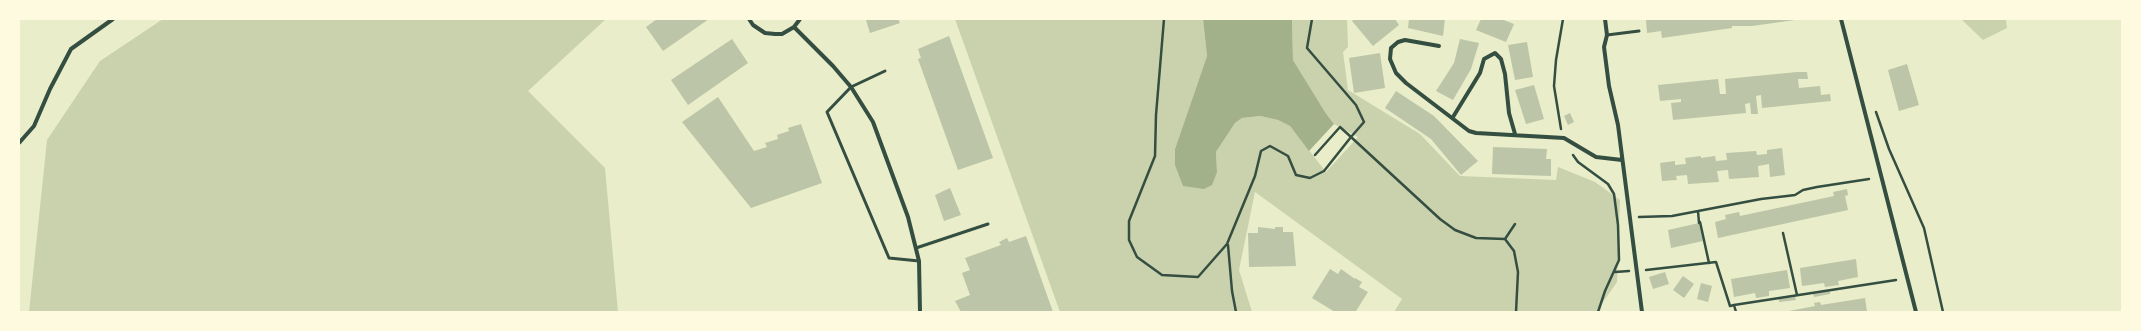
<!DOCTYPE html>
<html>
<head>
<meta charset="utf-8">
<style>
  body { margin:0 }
  #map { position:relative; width:2141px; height:331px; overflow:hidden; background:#e9edc9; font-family:Lato,sans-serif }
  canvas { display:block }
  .frame { position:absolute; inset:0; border:20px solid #fefae0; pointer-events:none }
</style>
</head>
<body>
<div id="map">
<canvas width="2141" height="331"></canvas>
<div class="frame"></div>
</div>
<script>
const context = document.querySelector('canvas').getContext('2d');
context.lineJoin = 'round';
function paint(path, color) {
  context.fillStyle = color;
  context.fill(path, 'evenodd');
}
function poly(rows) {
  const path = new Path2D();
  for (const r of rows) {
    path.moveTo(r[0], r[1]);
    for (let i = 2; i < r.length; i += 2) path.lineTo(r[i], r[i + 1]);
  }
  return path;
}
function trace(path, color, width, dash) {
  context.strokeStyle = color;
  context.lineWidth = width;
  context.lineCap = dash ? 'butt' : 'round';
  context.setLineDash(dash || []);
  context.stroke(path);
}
paint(poly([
  [163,19,606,19,528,91,605,168,618,312,29,312,47,140,100,61],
  [955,19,1203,19,1207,56,1175,149,1217,172,1216,152,1235,123,1242,118,1260,116,1278,120,1290,126,1326,172,1358,137,1334,124,1325,112,1293,60,1292,19,1347,19,1348,47,1343,52,1348,90,1420,134,1460,176,1556,180,1558,167,1595,182,1620,200,1617,282,1596,312,1394,312,1402,299,1255,192,1239,270,1252,312,1060,312],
  [1961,19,2006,19,2007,28,1983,40]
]), '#cad2ad');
paint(poly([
  [1203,19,1292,19,1293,60,1325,112,1334,124,1309,151,1290,126,1278,120,1260,116,1242,118,1235,123,1216,152,1217,172,1212,185,1204,189,1183,186,1175,165,1175,149,1207,56]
]), '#a3b18a');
paint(poly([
  [657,19,709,19,663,51,646,27],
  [869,19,898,19,900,23,870,33,866,20],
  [1354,19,1395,19,1399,25,1373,46,1352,21],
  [1409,19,1445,19,1443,36,1408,28],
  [1481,19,1501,19,1514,24,1506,42,1476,30],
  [1646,19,1795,19,1795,20,1752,26,1732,26,1732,28,1662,38,1661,31,1647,33],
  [949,36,993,158,958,170,918,59,921,58,918,49],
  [732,39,748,63,688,105,671,80],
  [1460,39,1479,43,1471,69,1453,100,1436,91,1454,63],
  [1527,42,1533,77,1515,80,1508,45],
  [1380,53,1385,88,1354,93,1349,58],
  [1907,64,1919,105,1899,111,1888,70],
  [1797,72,1807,72,1808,79,1798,79,1799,88,1820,86,1821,95,1830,94,1831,101,1762,108,1761,95,1756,96,1758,114,1751,114,1750,103,1745,104,1746,113,1673,120,1671,103,1681,102,1681,99,1660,101,1658,85,1718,79,1720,94,1726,94,1725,79],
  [1534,85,1544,119,1526,124,1515,90],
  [1396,91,1434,116,1478,161,1461,175,1431,139,1385,108],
  [718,97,754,151,767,147,765,143,778,139,777,135,789,131,788,128,801,124,822,183,751,208,682,122],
  [1570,113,1574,122,1568,125,1564,116],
  [1493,147,1547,149,1546,159,1551,159,1551,176,1492,174],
  [1782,148,1785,175,1770,177,1769,164,1758,166,1759,177,1729,179,1728,170,1717,171,1719,182,1688,184,1687,175,1676,176,1677,180,1662,181,1660,163,1675,161,1675,165,1686,164,1685,158,1701,156,1701,158,1715,156,1716,161,1727,160,1726,153,1756,151,1757,155,1767,154,1767,150],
  [950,188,961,215,944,221,935,195],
  [1847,189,1848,195,1845,196,1848,210,1718,238,1715,222,1726,219,1725,215,1739,212,1740,216,1834,196,1833,192],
  [1699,223,1703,241,1671,248,1668,230],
  [1258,227,1275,229,1275,227,1283,227,1283,232,1293,232,1296,266,1249,267,1248,233,1258,233],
  [1026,236,1053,312,961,312,955,301,970,295,962,273,970,270,965,258,1001,245,999,242,1007,238,1009,242],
  [1856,259,1858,277,1838,281,1839,285,1825,287,1824,283,1802,286,1800,268],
  [1330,269,1338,274,1341,269,1355,279,1355,278,1362,282,1359,287,1368,292,1356,311,1358,312,1335,312,1312,298],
  [1787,270,1790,288,1769,291,1769,296,1756,298,1755,293,1734,297,1731,279],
  [1665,272,1669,284,1653,289,1649,277],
  [1683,276,1694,284,1684,298,1673,290],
  [1701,283,1712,286,1708,302,1697,299],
  [1830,291,1830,294,1814,297,1813,294],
  [1795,297,1796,300,1779,302,1779,299],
  [1865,298,1867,312,1784,312,1815,306,1814,303,1820,302,1821,305]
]), '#bcc5a7');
trace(poly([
  [1164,19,1156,115,1155,156,1129,221,1129,240,1137,257,1162,275,1198,277,1227,244,1255,176,1261,151,1270,146,1288,156,1296,175,1310,178,1324,171,1351,137,1440,219,1455,230,1476,238,1505,239,1514,251,1518,272,1516,312],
  [1312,19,1307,48,1356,105,1364,122,1351,137,1340,127,1315,155],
  [1876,112,1889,149,1924,228,1943,312],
  [1561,129,1554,86,1556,60,1563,19],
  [1573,155,1578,162,1608,184,1614,194,1618,225,1619,260,1605,291,1598,312],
  [1698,211,1699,223],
  [1639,217,1672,216,1761,199,1787,196,1795,195,1803,190,1817,187,1869,179],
  [1700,222,1709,263],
  [1783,233,1797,295],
  [1505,239,1515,224],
  [1228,245,1232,291,1236,312],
  [1646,270,1716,262,1730,306,1734,305,1736,312],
  [1615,272,1629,271],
  [1734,305,1896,280]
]), '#344e41', 2.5);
trace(poly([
  [1607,35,1639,31],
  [885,71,851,87,827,112,889,258,919,261],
  [916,248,988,224]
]), '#344e41', 3);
trace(poly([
  [749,19,753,25,765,33,775,34,782,34,794,27,800,19],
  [1605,19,1607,35,1604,47,1609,86,1618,125,1642,312],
  [1841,19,1916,312],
  [794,27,833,66,851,87,873,122,908,217,919,261,920,312],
  [1439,46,1405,40,1398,42,1391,48,1390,59,1396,73,1406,83,1469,131,1476,133,1564,138,1596,157,1622,160],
  [1453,117,1480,73,1484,59,1495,53,1501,59,1505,74,1509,113,1515,134],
  [19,143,34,126,50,89,71,49,113,19]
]), '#344e41', 4);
</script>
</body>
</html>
